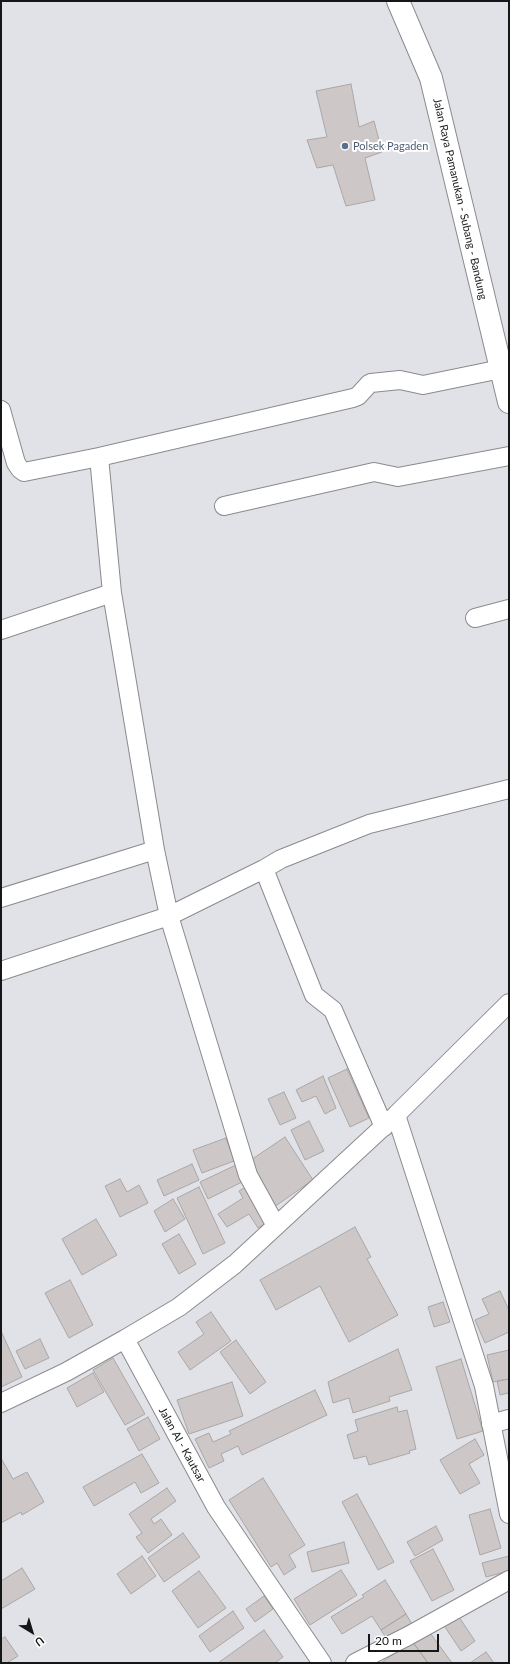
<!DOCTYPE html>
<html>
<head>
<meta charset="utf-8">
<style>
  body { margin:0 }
  #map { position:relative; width:510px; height:1664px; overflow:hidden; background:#e1e2e7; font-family:Lato,sans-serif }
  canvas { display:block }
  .frame { position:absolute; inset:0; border:2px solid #151617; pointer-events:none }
  .north { position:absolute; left:12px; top:1612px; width:40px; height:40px; -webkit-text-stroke:3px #fff; paint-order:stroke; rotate:142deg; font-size:11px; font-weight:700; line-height:16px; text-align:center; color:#151617 }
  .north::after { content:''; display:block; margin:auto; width:14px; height:18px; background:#151617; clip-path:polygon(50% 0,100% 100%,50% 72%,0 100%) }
  .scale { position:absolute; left:368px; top:1634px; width:71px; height:18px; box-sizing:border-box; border:2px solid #151617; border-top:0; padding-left:5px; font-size:12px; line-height:14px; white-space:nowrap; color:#151617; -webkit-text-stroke:3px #fff; paint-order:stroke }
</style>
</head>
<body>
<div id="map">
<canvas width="510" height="1664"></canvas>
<div class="frame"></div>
<div class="north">U</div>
<div class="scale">20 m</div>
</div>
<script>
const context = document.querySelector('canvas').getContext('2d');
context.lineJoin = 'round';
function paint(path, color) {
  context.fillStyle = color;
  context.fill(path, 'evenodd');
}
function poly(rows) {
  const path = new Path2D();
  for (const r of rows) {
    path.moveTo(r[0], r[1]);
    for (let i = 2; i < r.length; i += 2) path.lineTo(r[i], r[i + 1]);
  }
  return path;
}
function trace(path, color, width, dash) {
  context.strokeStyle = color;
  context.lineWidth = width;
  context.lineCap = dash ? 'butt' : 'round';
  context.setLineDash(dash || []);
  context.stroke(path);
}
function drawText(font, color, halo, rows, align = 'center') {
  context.font = font + ' Lato,sans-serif';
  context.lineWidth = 4;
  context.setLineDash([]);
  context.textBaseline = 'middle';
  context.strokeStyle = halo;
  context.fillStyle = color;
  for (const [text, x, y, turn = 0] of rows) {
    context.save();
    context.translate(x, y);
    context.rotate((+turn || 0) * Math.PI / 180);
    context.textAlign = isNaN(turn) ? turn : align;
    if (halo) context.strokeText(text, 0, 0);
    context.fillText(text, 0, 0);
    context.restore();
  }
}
const building = poly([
  [351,84,359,127,374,121,382,152,365,158,375,200,346,206,333,165,317,168,307,140,327,137,316,91,351,84],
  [347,1069,369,1118,350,1127,328,1078,347,1069],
  [323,1076,336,1108,325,1114,316,1096,302,1102,296,1090,323,1076],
  [284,1092,296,1118,280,1125,268,1099,284,1092],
  [309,1121,324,1151,305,1160,291,1130,309,1121],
  [285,1137,313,1180,274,1207,245,1164,285,1137],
  [226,1138,234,1161,202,1173,193,1150,226,1138],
  [192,1164,199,1180,164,1196,157,1180,192,1164],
  [238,1164,246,1180,208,1199,200,1182,238,1164],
  [120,1179,127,1192,139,1185,148,1203,120,1217,105,1186,120,1179],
  [247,1186,269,1221,258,1228,249,1214,227,1227,218,1214,243,1198,239,1191,247,1186],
  [199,1187,225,1243,203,1254,177,1198,199,1187],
  [173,1199,185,1219,165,1232,154,1211,173,1199],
  [96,1219,117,1255,82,1275,62,1239,96,1219],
  [355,1227,371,1257,367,1259,398,1315,349,1342,320,1286,276,1310,260,1280,355,1227],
  [179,1234,196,1264,179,1274,162,1244,179,1234],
  [70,1280,93,1325,69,1338,45,1293,70,1280],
  [500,1291,509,1310,509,1332,485,1343,475,1320,489,1314,482,1299,500,1291],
  [443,1302,450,1322,434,1327,428,1307,443,1302],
  [211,1312,231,1341,190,1370,178,1352,204,1334,196,1322,211,1312],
  [1,1331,22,1377,1,1387,1,1331],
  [40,1339,49,1358,25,1369,16,1351,40,1339],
  [236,1340,266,1382,250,1394,220,1352,236,1340],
  [398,1349,412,1390,389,1397,390,1401,353,1413,349,1398,333,1403,328,1382,398,1349],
  [509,1350,509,1379,493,1382,487,1355,509,1350],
  [113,1358,145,1414,125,1425,93,1370,113,1358],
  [461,1359,483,1431,457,1439,436,1367,461,1359],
  [93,1373,104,1392,77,1407,67,1388,93,1373],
  [509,1379,509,1398,508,1393,500,1395,497,1381,509,1379],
  [232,1382,243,1416,189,1434,177,1400,232,1382],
  [315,1390,327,1415,242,1455,238,1446,221,1454,224,1461,209,1468,195,1439,209,1433,213,1442,231,1434,229,1431,315,1390],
  [397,1407,398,1412,407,1410,416,1449,409,1451,410,1453,369,1465,366,1456,354,1459,347,1435,358,1431,355,1420,397,1407],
  [148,1417,160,1439,139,1451,127,1429,148,1417],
  [475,1439,484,1455,469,1464,480,1483,460,1494,440,1460,475,1439],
  [142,1454,159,1483,141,1493,135,1482,94,1506,83,1487,142,1454],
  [2,1460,13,1479,27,1472,44,1502,22,1515,21,1512,1,1523,1,1461,2,1460],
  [263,1478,305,1545,289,1555,296,1567,284,1575,277,1563,271,1567,229,1500,263,1478],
  [167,1488,176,1501,151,1519,154,1524,161,1519,172,1535,148,1553,136,1537,142,1533,129,1514,167,1488],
  [357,1494,394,1562,378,1570,342,1502,357,1494],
  [490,1509,501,1548,480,1555,469,1515,490,1509],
  [436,1526,443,1540,415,1556,407,1542,436,1526],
  [183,1533,200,1557,164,1582,148,1558,183,1533],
  [344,1542,349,1563,312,1572,307,1552,344,1542],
  [433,1549,454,1590,432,1601,410,1561,433,1549],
  [142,1556,156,1576,131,1594,117,1574,142,1556],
  [509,1556,509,1571,486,1577,482,1563,509,1556],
  [22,1568,35,1589,1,1609,1,1581,22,1568],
  [341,1570,357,1595,310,1625,294,1599,341,1570],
  [199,1571,226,1608,198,1628,172,1591,199,1571],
  [385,1580,406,1614,381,1630,372,1616,342,1634,331,1617,364,1597,362,1595,385,1580],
  [264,1596,273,1609,255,1622,246,1609,264,1596],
  [233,1611,244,1628,210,1652,199,1636,233,1611],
  [406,1614,413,1626,388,1641,381,1630,406,1614],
  [457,1614,475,1641,461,1651,443,1624,457,1614],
  [264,1630,283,1657,275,1663,218,1663,264,1630],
  [428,1630,452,1663,428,1663,412,1641,428,1630],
  [5,1637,18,1656,7,1663,1,1663,1,1639,5,1637],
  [412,1641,428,1663,381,1663,412,1641],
  [486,1652,494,1663,470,1663,486,1652]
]);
paint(building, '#cdc8c7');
trace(building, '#aba6a6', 1);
const street = poly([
  [1,410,16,463,20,469,24,472,99,457,112,593,155,850],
  [99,457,353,398,358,396,369,384,371,383,400,380,423,385,501,369],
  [224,506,374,472,398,477,509,456],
  [475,618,509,609],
  [1,630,112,593],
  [264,869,314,995,333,1010,384,1127],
  [1,898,155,850,169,916,1,971],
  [396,1115,484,1386,509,1514],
  [276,1226,248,1175,169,916,264,869,281,859,369,824,509,789],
  [125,1339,179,1307,235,1264,396,1115,509,1003],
  [1,1403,66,1372,125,1339,216,1507,322,1663],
  [491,1424,509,1419],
  [355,1663,408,1636,509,1580]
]);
const primary = poly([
  [398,1,431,78,509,402]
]);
trace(street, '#8a8b8e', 20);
trace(primary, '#8a8b8e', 24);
trace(street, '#fff', 18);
trace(primary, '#fff', 22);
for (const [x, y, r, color] of [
  [345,146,4,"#5c6f8a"]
]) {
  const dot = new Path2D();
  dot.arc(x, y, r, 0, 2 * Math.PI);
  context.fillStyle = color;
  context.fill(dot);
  trace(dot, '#fff', 1.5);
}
drawText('11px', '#4e5e75', '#fff', [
  ["Polsek Pagaden",353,146]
], 'left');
drawText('11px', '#151617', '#fff', [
  ["Jalan Raya Pamanukan - Subang - Bandung",460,199,77],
  ["Jalan Al - Kautsar",182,1445,61]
]);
</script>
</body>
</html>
